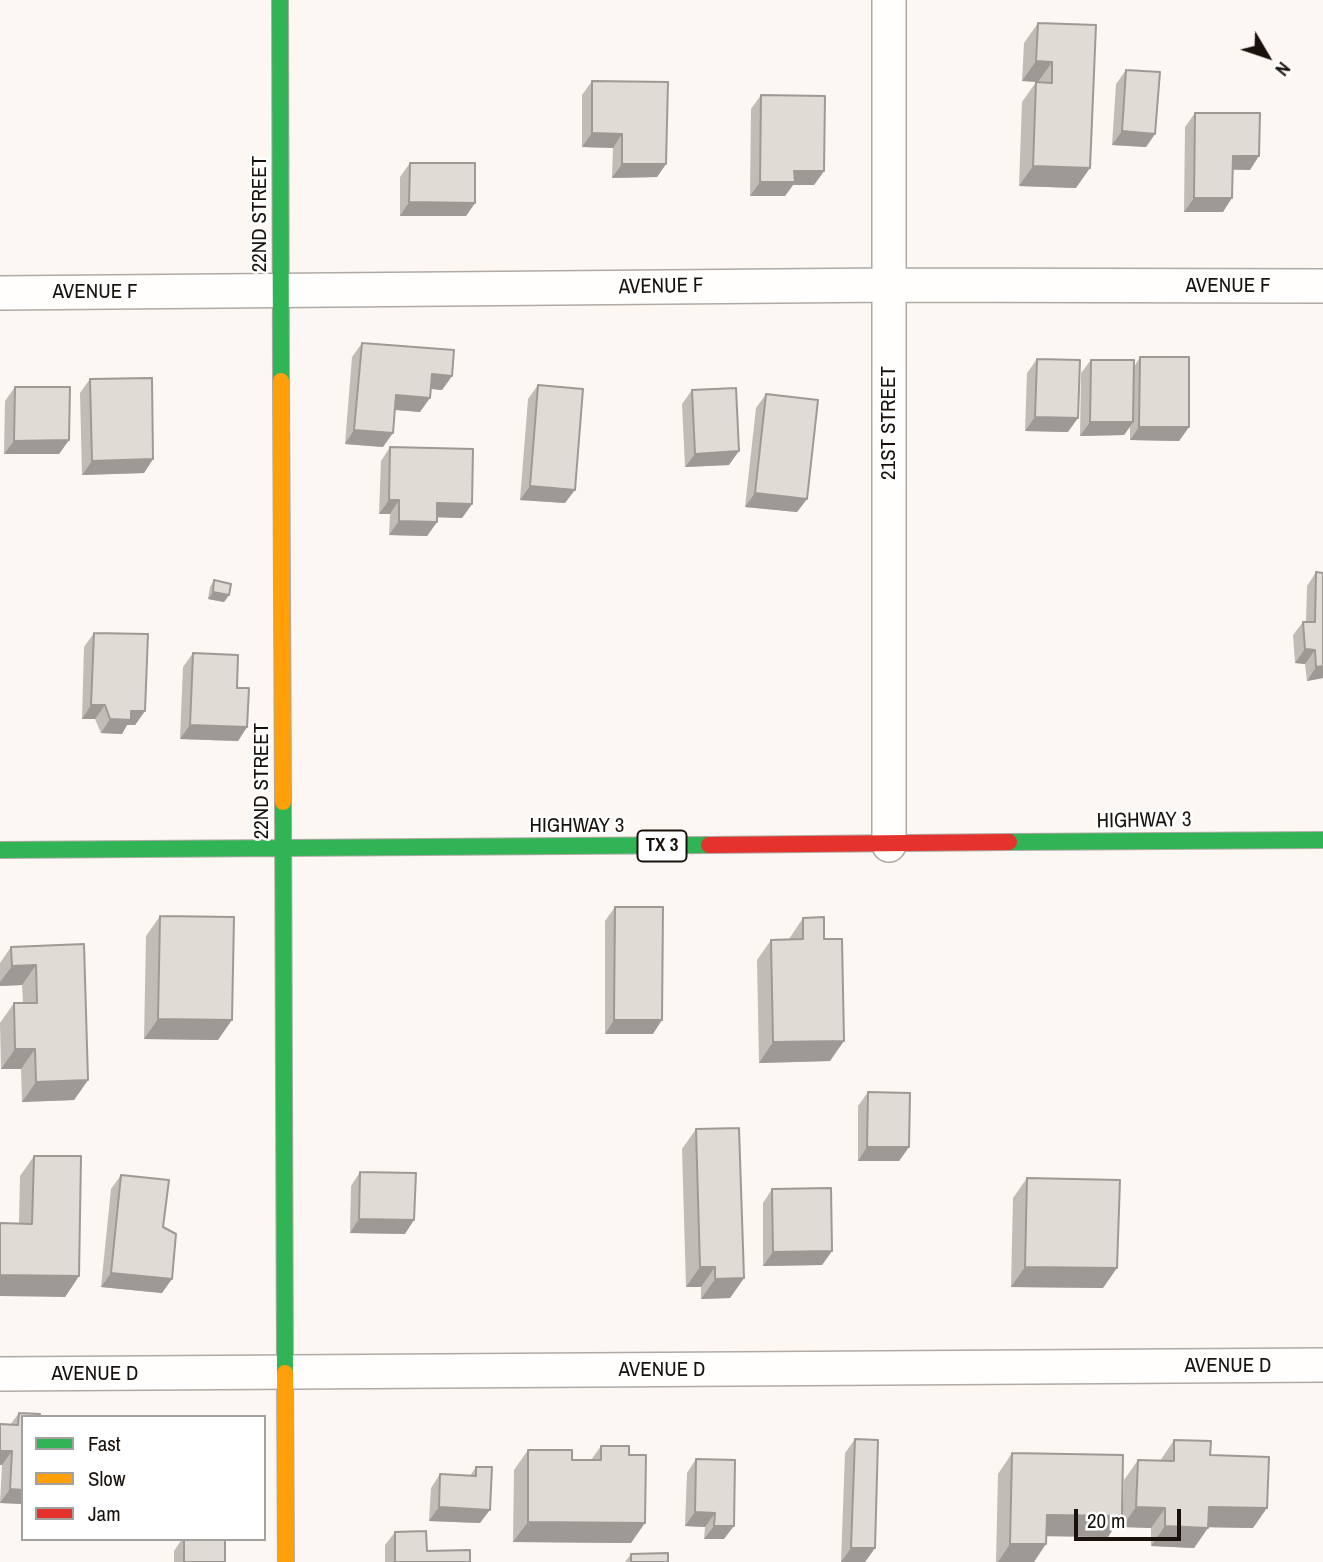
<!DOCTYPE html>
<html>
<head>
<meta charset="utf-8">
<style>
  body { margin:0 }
  #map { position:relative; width:1323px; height:1562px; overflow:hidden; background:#fcf7f2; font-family:"Archivo Narrow",sans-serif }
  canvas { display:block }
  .legend { position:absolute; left:21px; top:1415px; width:245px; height:126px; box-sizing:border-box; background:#fff; border:2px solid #a3a09e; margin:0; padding:9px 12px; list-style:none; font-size:21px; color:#19120c }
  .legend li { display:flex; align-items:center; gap:14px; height:35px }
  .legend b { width:35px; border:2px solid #a3a09e }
  .north { position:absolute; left:1232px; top:21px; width:70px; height:70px; -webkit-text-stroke:5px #fff; paint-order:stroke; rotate:129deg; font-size:19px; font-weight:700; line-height:28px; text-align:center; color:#19120c }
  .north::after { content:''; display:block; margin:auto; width:24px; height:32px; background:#19120c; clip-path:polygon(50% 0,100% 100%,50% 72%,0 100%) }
  .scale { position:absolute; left:1074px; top:1509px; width:107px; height:32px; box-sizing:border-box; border:4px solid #19120c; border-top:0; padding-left:9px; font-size:21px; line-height:24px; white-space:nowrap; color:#19120c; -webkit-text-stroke:5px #fff; paint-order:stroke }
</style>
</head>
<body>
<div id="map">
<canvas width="1323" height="1562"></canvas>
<ul class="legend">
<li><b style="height:9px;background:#30b455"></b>Fast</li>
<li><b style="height:9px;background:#ff9f0a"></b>Slow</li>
<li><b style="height:9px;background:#e5322d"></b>Jam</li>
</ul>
<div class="north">N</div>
<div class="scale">20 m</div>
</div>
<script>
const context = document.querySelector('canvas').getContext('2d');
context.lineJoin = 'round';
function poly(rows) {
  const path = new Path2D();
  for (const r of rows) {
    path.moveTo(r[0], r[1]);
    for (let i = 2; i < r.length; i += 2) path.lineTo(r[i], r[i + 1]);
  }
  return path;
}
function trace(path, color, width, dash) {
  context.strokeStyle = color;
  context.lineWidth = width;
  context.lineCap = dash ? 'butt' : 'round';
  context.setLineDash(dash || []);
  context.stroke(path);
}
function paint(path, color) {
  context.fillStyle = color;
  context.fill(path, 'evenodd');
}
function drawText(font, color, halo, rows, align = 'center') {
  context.font = font + ' "Archivo Narrow",sans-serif';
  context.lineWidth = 5;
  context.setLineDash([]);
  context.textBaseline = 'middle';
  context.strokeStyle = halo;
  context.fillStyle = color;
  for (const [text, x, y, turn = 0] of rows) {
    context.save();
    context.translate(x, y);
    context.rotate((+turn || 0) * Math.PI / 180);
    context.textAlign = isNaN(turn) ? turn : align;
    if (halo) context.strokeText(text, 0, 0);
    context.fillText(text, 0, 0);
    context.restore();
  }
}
const street = poly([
  [889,0,889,845],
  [0,293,889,285,1323,286],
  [0,1374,1323,1365]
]);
const fast = poly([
  [280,0,281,381],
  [283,802,285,1373],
  [1009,842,1323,840],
  [0,850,709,845]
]);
const slow = poly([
  [281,381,283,802],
  [285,1373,286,1562]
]);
const jam = poly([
  [709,845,1009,842]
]);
trace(street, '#b0a9a4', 36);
trace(fast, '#b0a9a4', 18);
trace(slow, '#b0a9a4', 18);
trace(jam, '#b0a9a4', 18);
trace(street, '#fffefd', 33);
trace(fast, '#30b455', 16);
trace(slow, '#ff9f0a', 16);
trace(jam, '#e5322d', 16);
paint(poly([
  [1038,23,1096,25,1076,188,1019,186,1022,102,1036,82,1038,82,1022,81,1024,43],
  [1126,70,1155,134,1146,147,1112,145,1116,84],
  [592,81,666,164,657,177,612,178,613,148,582,147,582,95],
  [761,95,824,171,814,185,793,185,785,196,750,196,751,109],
  [1195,113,1250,170,1233,170,1223,212,1184,212,1185,127],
  [410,163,475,203,466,216,400,216,400,177],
  [362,343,452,376,442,390,431,389,420,412,394,410,383,447,345,444,352,357],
  [1140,357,1189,427,1179,441,1130,440,1130,427,1124,435,1080,436,1081,373,1091,360,1134,367],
  [1037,359,1068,432,1025,431,1027,373],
  [90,379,153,459,144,473,82,475,80,393],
  [538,385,565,503,520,500,528,399],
  [15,387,69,440,59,454,4,454,5,401],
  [692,390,729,465,685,467,682,404],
  [766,394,807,499,797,512,745,507,756,408],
  [390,447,472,504,462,518,437,517,437,522,427,536,389,535,390,514,379,514,381,461],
  [1316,572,1323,678,1307,681,1305,664,1295,663,1293,635,1303,622,1306,622,1307,586],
  [214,580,229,595,224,602,208,599,210,587],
  [94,633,145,711,135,725,127,725,122,734,101,733,95,719,82,719,84,647],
  [193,653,237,688,247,727,238,741,180,739,183,667],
  [615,907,653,1034,605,1034,605,921],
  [160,916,218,1040,144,1039,146,936],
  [803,918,824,939,830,1061,759,1063,757,960,771,940,789,939],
  [84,944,88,1080,74,1100,22,1102,21,1069,1,1069,0,1023,14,1003,23,1003,22,985,0,986,0,963,11,947],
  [868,1092,909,1147,899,1161,858,1161,858,1106],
  [696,1129,744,1278,730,1298,701,1299,701,1287,686,1287,682,1149],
  [34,1156,79,1276,65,1297,19,1223,20,1176],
  [360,1172,405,1234,350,1233,351,1186],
  [121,1175,163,1227,162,1293,101,1287,111,1189],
  [1027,1178,1103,1288,1011,1287,1013,1198],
  [772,1189,832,1251,822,1265,763,1266,763,1203],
  [19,1413,23,1504,0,1503,2,1465,10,1425],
  [855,1439,875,1548,865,1562,841,1562,845,1453],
  [1174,1440,1210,1455,1253,1528,1208,1527,1194,1548,1151,1546,1151,1528,1122,1527,1124,1480,1138,1460,1160,1461],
  [601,1446,631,1543,513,1542,514,1470,528,1450,572,1460,591,1460],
  [1012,1453,1108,1537,1046,1536,1034,1562,996,1562,998,1474],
  [696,1459,724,1539,704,1539,705,1527,685,1526,687,1473],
  [476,1467,480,1523,429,1521,431,1488,440,1474,470,1476],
  [395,1532,427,1551,470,1562,385,1562,385,1545],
  [182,1539,225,1539,225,1562,174,1562,174,1551],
  [631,1554,668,1562,625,1562]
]), '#c2bcb7');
paint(poly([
  [1036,61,1052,62,1038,82,1022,81],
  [1122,131,1155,134,1146,147,1112,145],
  [592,133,622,134,613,148,582,147],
  [1233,156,1259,156,1250,170,1223,169],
  [622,164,666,164,657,177,612,178],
  [1033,166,1090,168,1076,188,1019,186],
  [794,171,824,171,814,185,793,185,785,196,750,196,760,182],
  [1194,198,1232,198,1223,212,1184,212],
  [409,202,475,203,466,216,400,216],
  [432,374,452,376,442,390,422,388],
  [396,395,430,398,420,412,386,409],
  [1035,417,1078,418,1068,432,1025,431],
  [1090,422,1133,422,1124,435,1080,436],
  [1139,427,1189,427,1179,441,1130,440],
  [354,430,393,433,383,447,345,444],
  [69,440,59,454,4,454,14,441],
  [739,451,729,465,685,467,695,454],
  [153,459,144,473,82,475,92,461],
  [530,486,575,490,565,503,520,500],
  [755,493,807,499,797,512,745,507],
  [389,500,399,500,390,514,379,514],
  [437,503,472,504,462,518,427,517],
  [399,521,437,522,427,536,389,535],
  [213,592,229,595,224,602,208,599],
  [1305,649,1315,650,1305,664,1295,663],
  [1323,666,1323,678,1307,681,1316,667],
  [91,705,105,705,95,719,82,719],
  [131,711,145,711,135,725,127,725,122,734,101,733,110,719],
  [190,725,247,727,238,741,180,739],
  [36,965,22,985,0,986,0,982,12,966],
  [158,1019,232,1020,218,1040,144,1039],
  [614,1020,662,1020,653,1034,605,1034],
  [844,1041,830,1061,759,1063,773,1042],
  [15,1049,35,1049,21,1069,1,1069],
  [88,1080,74,1100,22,1102,36,1082],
  [867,1147,909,1147,899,1161,858,1161],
  [359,1219,414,1220,405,1234,350,1233],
  [832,1251,822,1265,763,1266,773,1252],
  [700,1267,715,1267,701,1287,686,1287],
  [1025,1267,1117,1268,1103,1288,1011,1287],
  [111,1273,172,1279,162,1293,101,1287],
  [0,1275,79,1276,65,1297,0,1296],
  [744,1278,730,1298,701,1299,715,1279],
  [0,1451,12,1451,2,1465,0,1465],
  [10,1489,23,1490,23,1504,0,1503],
  [439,1507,490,1510,480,1523,429,1521],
  [1136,1507,1165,1508,1151,1528,1122,1527],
  [1209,1507,1267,1508,1253,1528,1194,1527],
  [695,1512,715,1513,705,1527,685,1526],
  [1047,1515,1122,1516,1108,1537,1033,1536],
  [528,1522,645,1523,631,1543,513,1542],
  [714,1526,734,1526,724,1539,704,1539],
  [1165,1526,1208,1528,1194,1548,1151,1546],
  [1010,1544,1046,1544,1034,1562,998,1562],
  [851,1548,875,1548,865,1562,841,1562]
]), '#9e9995');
const building = poly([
  [1038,23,1096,25,1090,168,1033,166,1036,82,1052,83,1052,62,1036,61,1038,23],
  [1126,70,1160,72,1155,134,1122,131,1126,70],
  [592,81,668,82,666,164,622,164,622,134,592,133,592,81],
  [761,95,825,96,824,171,794,171,795,182,760,182,761,95],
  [1195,113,1260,113,1259,156,1233,156,1232,198,1194,198,1195,113],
  [410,163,475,163,475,203,409,202,410,163],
  [362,343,454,350,452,376,432,374,430,398,396,395,393,433,354,430,362,343],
  [1140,357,1189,357,1189,427,1139,427,1140,357],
  [1037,359,1080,360,1078,418,1035,417,1037,359],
  [1091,360,1134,360,1133,422,1090,422,1091,360],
  [152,378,153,459,92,461,90,379,152,378],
  [538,385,583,389,575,490,530,486,538,385],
  [15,387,70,387,69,440,14,441,15,387],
  [736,388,739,451,695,454,692,390,736,388],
  [766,394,818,400,807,499,755,493,766,394],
  [390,447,473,449,472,504,437,503,437,522,399,521,399,500,389,500,390,447],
  [1316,572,1323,573,1323,666,1316,667,1315,650,1305,649,1303,622,1315,622,1316,572],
  [214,580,231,584,229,595,213,592,214,580],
  [94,633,148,634,145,711,131,711,131,720,110,719,105,705,91,705,94,633],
  [193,653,238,655,237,688,249,688,247,727,190,725,193,653],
  [615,907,663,907,662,1020,614,1020,615,907],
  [160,916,234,917,232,1020,158,1019,160,916],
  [824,917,824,939,842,939,844,1041,773,1042,771,940,803,939,803,918,824,917],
  [84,944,88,1080,36,1082,35,1049,15,1049,14,1003,37,1003,36,965,12,966,11,947,84,944],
  [868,1092,910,1093,909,1147,867,1147,868,1092],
  [739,1128,744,1278,715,1279,715,1267,700,1267,696,1129,739,1128],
  [34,1156,81,1156,79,1276,0,1275,0,1223,32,1224,34,1156],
  [360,1172,416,1173,414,1220,359,1219,360,1172],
  [121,1175,169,1180,163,1227,176,1234,172,1279,111,1273,121,1175],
  [1027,1178,1120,1180,1117,1268,1025,1267,1027,1178],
  [831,1188,832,1251,773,1252,772,1189,831,1188],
  [19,1413,40,1414,40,1417,23,1417,23,1490,10,1489,12,1451,0,1451,0,1424,18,1425,19,1413],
  [855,1439,878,1440,875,1548,851,1548,855,1439],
  [1174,1440,1211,1441,1210,1455,1269,1457,1267,1508,1209,1507,1208,1528,1165,1526,1165,1508,1136,1507,1138,1460,1174,1461,1174,1440],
  [601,1446,629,1446,629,1455,646,1455,645,1523,528,1522,528,1450,572,1450,572,1460,601,1460,601,1446],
  [1012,1453,1123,1455,1122,1516,1047,1515,1046,1544,1010,1544,1012,1453],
  [696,1459,735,1460,734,1526,714,1526,715,1513,695,1512,696,1459],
  [476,1467,492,1467,490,1510,439,1507,440,1474,476,1476,476,1467],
  [426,1531,427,1551,470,1550,470,1562,395,1562,395,1532,426,1531],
  [184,1539,225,1539,225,1562,184,1562,184,1539],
  [668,1553,668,1562,631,1562,631,1554,668,1553]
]);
paint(building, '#e1dbd5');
trace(building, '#9e9995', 2);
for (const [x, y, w] of [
  [662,846,49]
]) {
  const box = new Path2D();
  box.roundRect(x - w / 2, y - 15.5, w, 31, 5);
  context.fillStyle = '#fff';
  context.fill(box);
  trace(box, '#19120c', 2);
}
drawText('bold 19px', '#19120c', null, [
  ["TX 3",662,846]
]);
drawText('21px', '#19120c', '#fff', [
  ["22ND STREET",260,214,-90],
  ["AVENUE F",1228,286],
  ["AVENUE F",661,287,-1],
  ["AVENUE F",95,292],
  ["21ST STREET",889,423,-90],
  ["22ND STREET",262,781,-90],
  ["HIGHWAY 3",1144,821,-1],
  ["HIGHWAY 3",577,826],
  ["AVENUE D",1228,1366],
  ["AVENUE D",662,1370],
  ["AVENUE D",95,1374]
]);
</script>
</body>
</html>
